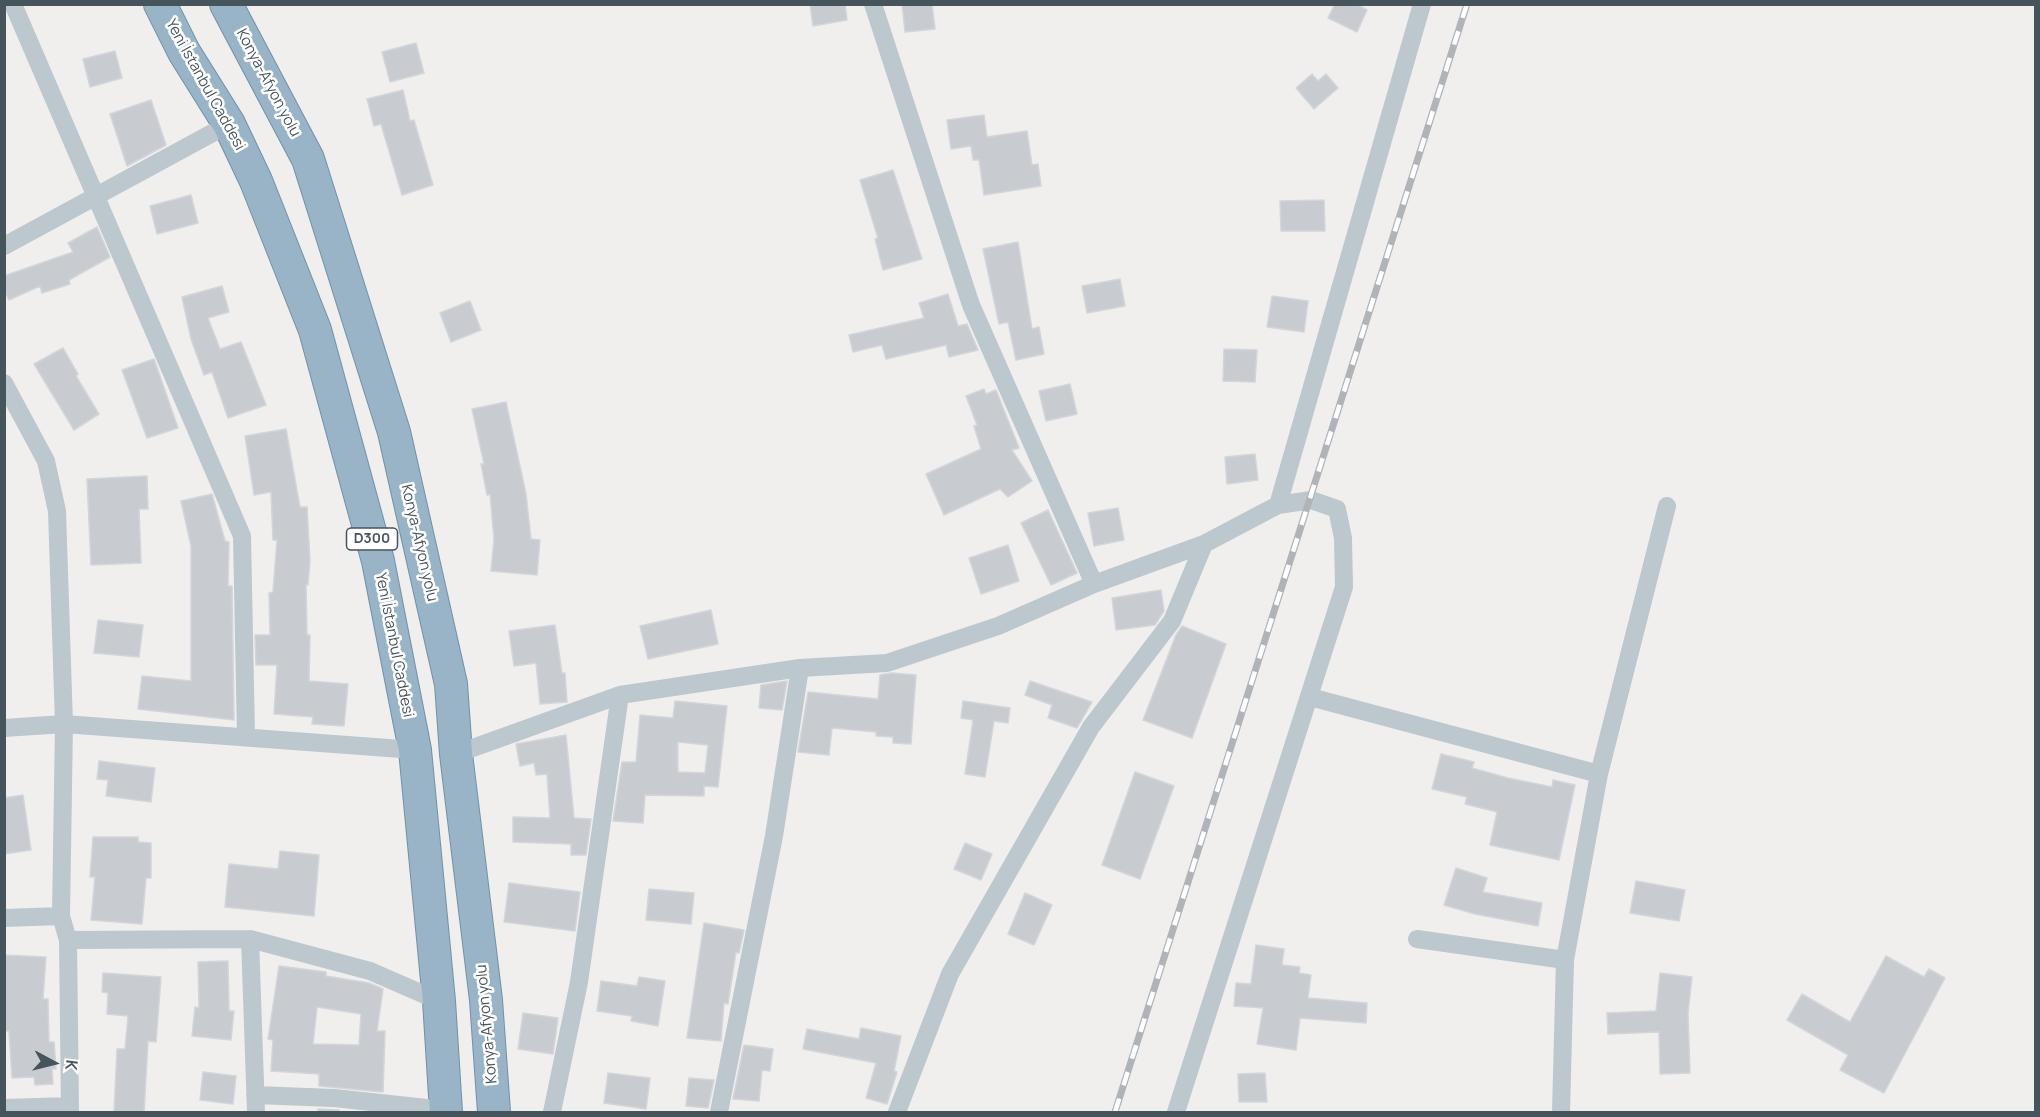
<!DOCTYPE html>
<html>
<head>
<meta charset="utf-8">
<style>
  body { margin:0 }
  #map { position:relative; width:2040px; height:1117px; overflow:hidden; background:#f1eeee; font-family:Manrope,sans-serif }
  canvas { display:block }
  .frame { position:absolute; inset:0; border:6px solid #46545c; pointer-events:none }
  .north { position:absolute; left:24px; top:1033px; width:60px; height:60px; -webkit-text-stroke:4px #fff; paint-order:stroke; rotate:97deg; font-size:16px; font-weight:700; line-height:24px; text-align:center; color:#46545c }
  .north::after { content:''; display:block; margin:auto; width:21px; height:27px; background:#46545c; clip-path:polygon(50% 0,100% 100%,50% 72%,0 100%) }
</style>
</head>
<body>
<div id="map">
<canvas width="2040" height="1117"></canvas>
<div class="frame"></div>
<div class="north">K</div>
</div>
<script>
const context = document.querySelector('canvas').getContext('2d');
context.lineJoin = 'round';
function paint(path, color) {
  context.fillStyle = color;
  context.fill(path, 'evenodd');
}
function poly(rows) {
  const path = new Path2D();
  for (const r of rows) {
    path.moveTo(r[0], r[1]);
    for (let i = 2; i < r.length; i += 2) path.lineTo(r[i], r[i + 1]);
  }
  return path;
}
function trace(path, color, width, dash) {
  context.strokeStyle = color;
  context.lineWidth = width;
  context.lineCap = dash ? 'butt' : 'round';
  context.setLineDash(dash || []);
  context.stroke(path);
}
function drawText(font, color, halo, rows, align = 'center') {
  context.font = font + ' Manrope,sans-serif';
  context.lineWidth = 5;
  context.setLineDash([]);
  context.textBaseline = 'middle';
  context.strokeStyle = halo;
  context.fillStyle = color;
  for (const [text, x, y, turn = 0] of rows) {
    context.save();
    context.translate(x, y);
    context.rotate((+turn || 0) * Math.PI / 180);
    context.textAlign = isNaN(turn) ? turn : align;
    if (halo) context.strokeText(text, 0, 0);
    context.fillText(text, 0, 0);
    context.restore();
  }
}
const building = poly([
  [810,4,845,4,847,20,813,26,810,4],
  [902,4,932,4,935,29,905,32,902,4],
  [1335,4,1356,4,1367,10,1357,32,1328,18,1335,4],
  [416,43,424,73,390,82,382,52,416,43],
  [115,51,122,78,90,87,83,59,115,51],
  [1312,74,1318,81,1326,74,1338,88,1314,109,1296,88,1312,74],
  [403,90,410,121,414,120,433,185,402,195,381,124,374,126,367,99,403,90],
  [151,100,166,145,127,166,110,114,151,100],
  [984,115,987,137,1027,131,1032,165,1038,164,1041,186,984,195,979,160,973,160,971,146,951,149,947,120,984,115],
  [893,170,922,259,883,270,875,239,878,238,860,180,893,170],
  [191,195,198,223,157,234,150,206,191,195],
  [1324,200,1325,231,1281,231,1280,201,1324,200],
  [97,227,110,257,69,280,70,284,42,293,40,286,9,300,4,290,4,276,73,252,68,243,97,227],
  [1018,242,1032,329,1039,327,1044,354,1016,360,1008,322,999,324,983,249,1018,242],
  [1120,279,1125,306,1087,313,1082,286,1120,279],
  [222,286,229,312,208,318,220,349,241,342,266,405,228,418,212,372,204,375,191,339,182,297,222,286],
  [948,294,958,326,967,324,978,350,949,357,946,345,886,359,882,345,853,352,849,335,924,318,919,303,948,294],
  [1272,296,1308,301,1304,332,1267,327,1272,296],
  [470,301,481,330,451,342,440,313,470,301],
  [63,348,78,374,76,376,99,414,74,430,34,364,63,348],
  [1224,349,1257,350,1255,382,1223,381,1224,349],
  [154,359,178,428,147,438,122,370,154,359],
  [1070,384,1077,414,1046,421,1039,391,1070,384],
  [984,389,986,394,996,390,1019,448,1012,450,1032,481,1008,497,1000,489,944,515,926,474,981,449,974,426,977,425,966,396,984,389],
  [506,402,526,494,531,539,540,540,537,575,491,571,494,539,490,494,487,495,481,464,484,464,472,409,506,402],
  [286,429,300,507,307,507,310,561,308,585,306,585,307,635,310,635,309,681,348,684,344,726,312,724,313,717,274,714,277,665,256,665,255,635,270,635,269,593,273,592,277,540,273,540,271,492,254,495,245,436,286,429],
  [1255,454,1258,480,1227,484,1225,457,1255,454],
  [147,476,148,509,139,509,141,563,91,565,87,479,147,476],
  [212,494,225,541,229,542,228,586,232,586,234,720,138,709,142,676,191,681,191,546,181,501,212,494],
  [1118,508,1124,540,1094,546,1088,513,1118,508],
  [1048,510,1077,573,1051,585,1021,523,1048,510],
  [1008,545,1019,581,981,594,969,558,1008,545],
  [1161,590,1164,611,1155,625,1116,630,1112,598,1161,590],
  [711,610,718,644,648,659,640,626,711,610],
  [98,620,143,625,139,657,94,653,98,620],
  [555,625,562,673,565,673,567,702,540,704,536,663,514,666,509,631,555,625],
  [1182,626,1226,644,1192,738,1143,720,1176,635,1182,626],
  [892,673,916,675,911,744,893,743,893,737,876,736,876,732,832,728,829,755,798,752,808,692,878,699,880,675,892,673],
  [787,681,782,710,759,708,761,685,787,681],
  [1030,681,1092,702,1077,728,1048,718,1052,705,1025,695,1030,681],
  [675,701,727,706,718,787,704,786,704,796,645,795,643,823,613,821,622,762,636,762,640,715,673,718,675,701],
  [678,742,708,745,705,773,678,772,678,742],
  [963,701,1010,708,1008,723,994,721,985,777,965,774,973,720,961,718,963,701],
  [566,735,574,818,591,819,586,855,571,855,571,844,513,842,513,817,550,818,547,774,536,775,534,763,520,766,516,744,566,735],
  [1441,754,1474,762,1472,768,1508,778,1552,787,1553,780,1575,785,1559,860,1490,845,1497,812,1465,804,1467,797,1432,789,1441,754],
  [99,761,155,768,151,802,106,796,108,780,97,779,99,761],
  [1135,772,1174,786,1140,879,1102,865,1135,772],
  [23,795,31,850,4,854,4,798,23,795],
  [93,837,138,837,138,842,151,843,151,878,146,878,142,924,91,920,95,877,90,877,93,837],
  [965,843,992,854,981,880,954,869,965,843],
  [280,851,319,855,314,916,225,907,229,864,278,869,280,851],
  [1456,868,1487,878,1483,892,1542,903,1538,926,1475,914,1444,905,1456,868],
  [1636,881,1685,890,1679,921,1630,913,1636,881],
  [509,883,580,892,575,931,504,922,509,883],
  [649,889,694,893,691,924,646,920,649,889],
  [1025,893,1052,905,1034,945,1008,934,1025,893],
  [704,923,744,930,739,953,736,952,728,1004,724,1003,721,1041,687,1038,704,923],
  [1256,945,1284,949,1282,965,1300,967,1299,973,1311,975,1308,998,1367,1003,1366,1023,1300,1018,1296,1050,1257,1044,1263,1008,1234,1006,1236,983,1251,984,1256,945],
  [4,955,46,957,43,999,48,999,49,1042,54,1042,56,1069,52,1069,53,1084,35,1085,34,1077,12,1078,9,1031,4,1031,4,955],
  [1886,956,1924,977,1929,969,1945,978,1884,1093,1840,1070,1848,1055,1787,1020,1802,994,1850,1022,1886,956],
  [228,961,229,1011,234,1011,231,1040,192,1036,195,1007,199,1008,198,962,228,961],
  [279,966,326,972,326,976,369,983,383,989,377,1031,385,1031,383,1092,319,1086,319,1074,271,1071,273,1040,268,1039,279,966],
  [317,1007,361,1014,359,1045,313,1044,317,1007],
  [103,973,161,977,156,1042,148,1041,144,1113,114,1113,117,1049,125,1049,128,1016,107,1014,108,993,102,992,103,973],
  [1660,973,1692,977,1688,1013,1690,1073,1660,1074,1659,1032,1608,1034,1607,1013,1656,1011,1660,973],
  [639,977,665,981,658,1026,631,1021,632,1016,597,1011,601,981,637,986,639,977],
  [523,1013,558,1018,553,1054,518,1049,523,1013],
  [861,1028,901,1036,894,1071,897,1072,887,1104,866,1098,876,1063,803,1049,807,1029,859,1039,861,1028],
  [744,1045,773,1049,770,1071,762,1070,759,1101,733,1099,744,1045],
  [203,1072,236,1076,233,1104,200,1100,203,1072],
  [608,1073,650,1078,646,1109,604,1103,608,1073],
  [1265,1073,1267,1102,1239,1102,1238,1074,1265,1073],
  [689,1078,714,1080,708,1108,686,1106,689,1078],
  [318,1109,339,1110,339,1113,318,1113,318,1109]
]);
paint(building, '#c8ccd1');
trace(building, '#d2d5da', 1.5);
const trunk = poly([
  [160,4,184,52,229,124,256,181,315,330,378,561,415,750,439,1001,446,1112],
  [226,4,308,159,394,432,451,684,456,754,486,1000,494,1112]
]);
trace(trunk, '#7091aa', 34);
trace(poly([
  [13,4,242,536,246,736],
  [873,4,971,305,1094,584],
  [4,246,229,124],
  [4,383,46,461,57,511,64,724,61,916,68,940,70,1112],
  [1278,505,1422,4],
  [1310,697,1599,774],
  [4,728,64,724,415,750],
  [456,754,620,695,800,668,887,663,998,626,1094,584,1204,544,1278,505,1311,500,1337,509,1343,538,1344,587,1176,1112],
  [4,918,61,916],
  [250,939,256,1112],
  [1417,939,1565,960],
  [68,940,250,939,370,971,439,1001],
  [255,1095,334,1098,445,1110],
  [4,1108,70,1106],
  [552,1112,579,982,620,695],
  [719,1112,774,836,800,668],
  [897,1112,950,974,1091,727,1172,621,1204,544],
  [1561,1112,1565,960,1599,774,1667,506]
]), '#bcc7ce', 18);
trace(trunk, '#99b4c6', 32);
const rail = poly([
  [1115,1112,1467,4]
]);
trace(rail, '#b0b4b9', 7);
trace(rail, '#fff', 4.5, [14]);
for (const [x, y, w] of [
  [372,539,51]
]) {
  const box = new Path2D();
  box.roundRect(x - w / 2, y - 11, w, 22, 4.5);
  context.fillStyle = '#fff';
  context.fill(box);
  trace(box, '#46545c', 1.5);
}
drawText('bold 14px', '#46545c', null, [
  ["D300",372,539]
]);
drawText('15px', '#46545c', '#fff', [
  ["Konya-Afyon yolu",268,83,62],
  ["Yeni İstanbul Caddesi",205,85,61],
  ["Konya-Afyon yolu",419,543,77],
  ["Yeni İstanbul Caddesi",394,645,79],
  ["Konya-Afyon yolu",487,1024,-95]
]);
</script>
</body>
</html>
